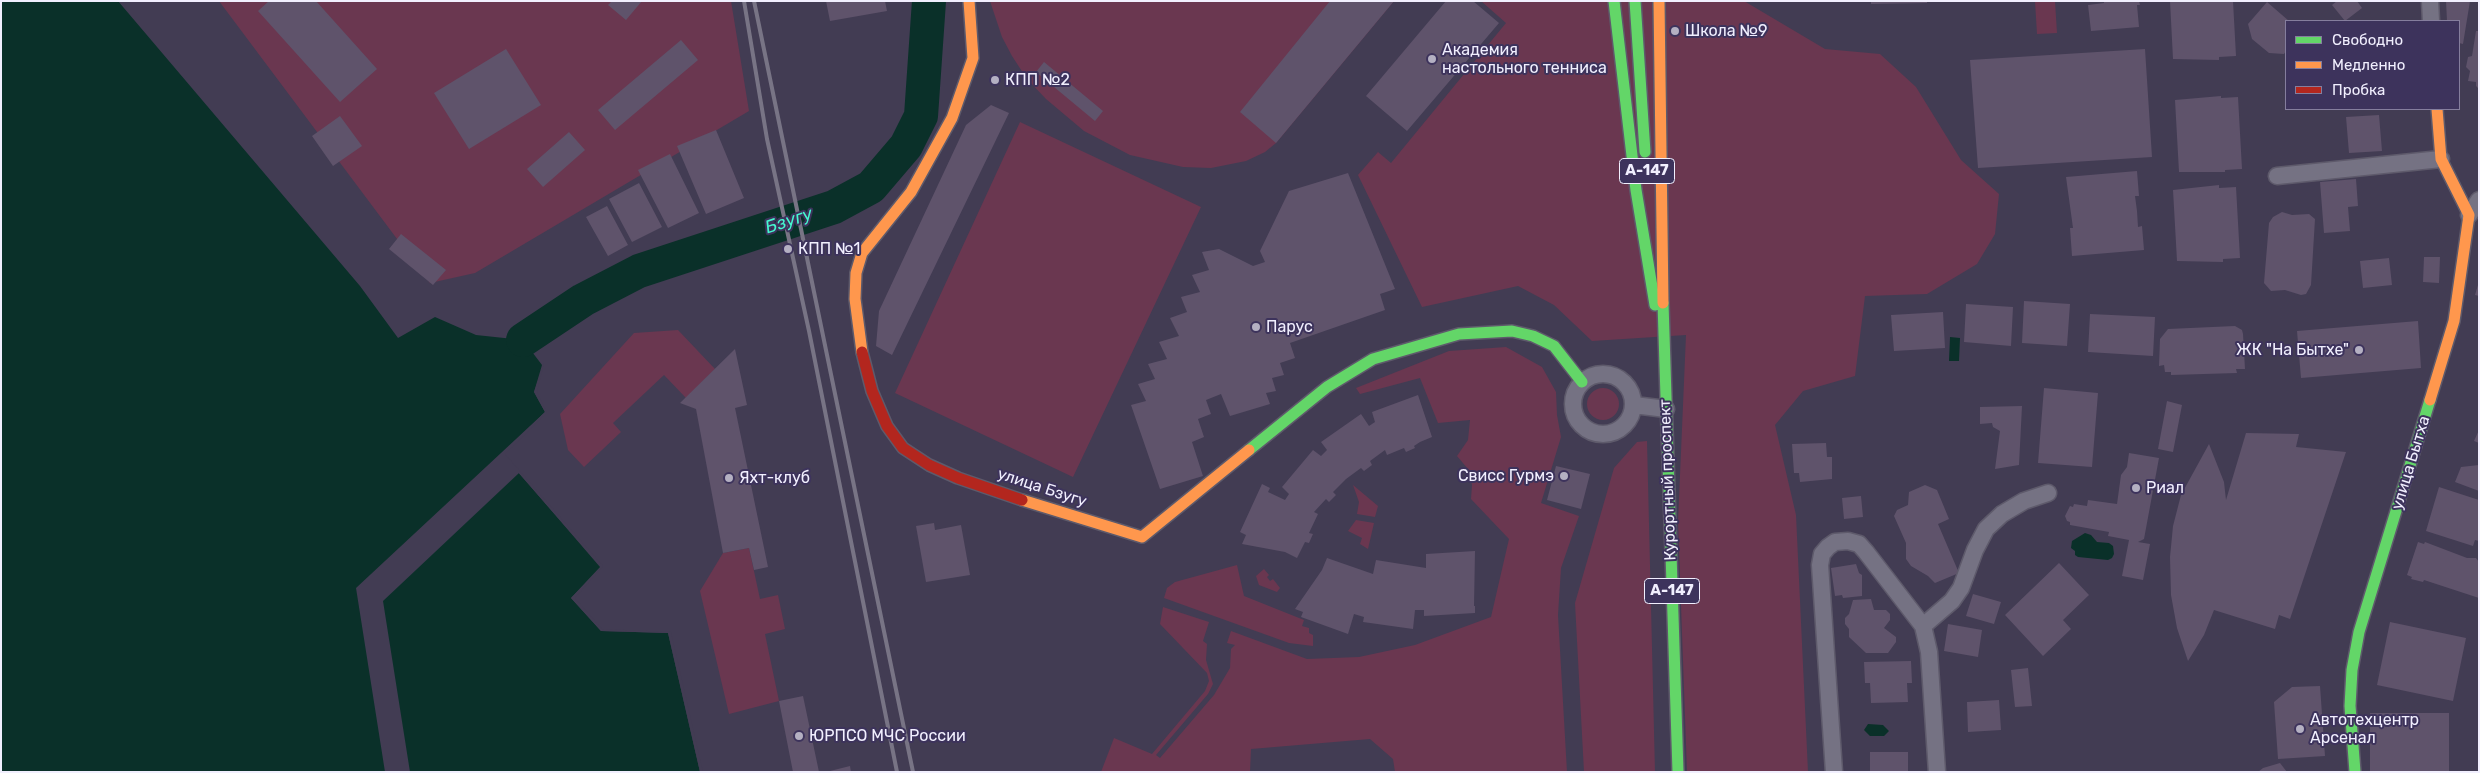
<!DOCTYPE html>
<html>
<head>
<meta charset="utf-8">
<style>
  body { margin:0 }
  #map { position:relative; width:2480px; height:773px; overflow:hidden; background:#423c53; font-family:Rubik,sans-serif }
  canvas { display:block }
  .frame { position:absolute; inset:0; border:2px solid #f1effe; pointer-events:none }
  .legend { position:absolute; left:2285px; top:20px; width:175px; height:90px; box-sizing:border-box; background:#3d335c; border:1px solid #857e9d; margin:0; padding:6px 9px; list-style:none; font-size:15px; color:#f1effe }
  .legend li { display:flex; align-items:center; gap:10px; height:25px }
  .legend b { width:25px; border:1px solid #857e9d }
</style>
</head>
<body>
<div id="map">
<canvas width="2480" height="773"></canvas>
<div class="frame"></div>
<ul class="legend">
<li><b style="height:6px;background:#63d668"></b>Свободно</li>
<li><b style="height:6px;background:#ff974d"></b>Медленно</li>
<li><b style="height:6px;background:#b3261e"></b>Пробка</li>
</ul>
</div>
<script>
const context = document.querySelector('canvas').getContext('2d');
context.lineJoin = 'round';
function paint(path, color) {
  context.fillStyle = color;
  context.fill(path, 'evenodd');
}
function poly(rows) {
  const path = new Path2D();
  for (const r of rows) {
    if (r.length === 3) {
      path.moveTo(r[0] + r[2], r[1]);
      path.arc(r[0], r[1], r[2], 0, 2 * Math.PI);
      continue;
    }
    path.moveTo(r[0], r[1]);
    for (let i = 2; i < r.length; i += 2) path.lineTo(r[i], r[i + 1]);
  }
  return path;
}
function trace(path, color, width, dash) {
  context.strokeStyle = color;
  context.lineWidth = width;
  context.lineCap = dash ? 'butt' : 'round';
  context.setLineDash(dash || []);
  context.stroke(path);
}
function drawText(font, color, halo, rows, align = 'center') {
  context.font = font + ' Rubik,sans-serif';
  context.lineWidth = 4;
  context.setLineDash([]);
  context.textBaseline = 'middle';
  context.strokeStyle = halo;
  context.fillStyle = color;
  for (const [text, x, y, turn = 0] of rows) {
    context.save();
    context.translate(x, y);
    context.rotate((+turn || 0) * Math.PI / 180);
    context.textAlign = isNaN(turn) ? turn : align;
    if (halo) context.strokeText(text, 0, 0);
    context.fillText(text, 0, 0);
    context.restore();
  }
}
paint(poly([
  [219,1,731,1,749,111,475,273,430,283],
  [990,1,1394,1,1276,143,1265,152,1246,161,1211,168,1183,167,1130,155,1084,131,1046,99,1027,79,1012,56,1002,37],
  [1481,1,1744,1,1825,49,1880,54,1916,87,1961,160,1999,194,1995,234,1977,264,1927,294,1865,296,1855,376,1803,391,1775,425,1796,515,1808,772,1687,772,1678,522,1686,335,1592,341,1554,305,1518,286,1422,307,1358,175,1378,152,1391,163,1506,23],
  [2035,1,2055,1,2057,33,2037,34],
  [1020,122,1201,207,1073,477,895,393],
  [678,330,715,369,686,398,664,375,613,423,621,432,584,467,568,450,560,414,634,333],
  [1506,347,1542,367,1556,392,1557,415,1561,437,1541,503,1579,516,1561,568,1558,615,1567,772,1395,772,1393,759,1370,739,1251,749,1250,772,1101,772,1114,738,1152,754,1205,691,1209,681,1207,673,1160,624,1163,607,1209,622,1203,641,1207,644,1206,660,1213,684,1208,694,1156,755,1160,758,1214,695,1230,668,1231,649,1235,645,1227,643,1231,631,1307,659,1359,657,1415,645,1491,617,1509,539,1471,499,1472,485,1468,469,1457,456,1468,440,1470,420,1438,423,1420,378,1360,394,1356,388,1449,351],
  [1603,404,16],
  [1647,441,1655,772,1584,772,1575,603,1614,468,1637,442],
  [1353,485,1378,506,1375,517,1357,514,1359,502],
  [1356,520,1374,523,1368,549,1360,544,1362,538,1348,531],
  [749,548,760,599,778,595,785,629,765,634,779,701,729,714,700,591,723,553],
  [1237,565,1244,596,1304,620,1302,626,1309,628,1309,633,1313,635,1313,646,1289,643,1164,598,1167,588,1175,582],
  [1264,569,1269,575,1267,577,1270,581,1273,579,1280,588,1277,592,1259,585,1256,576]
]), '#6a3750');
paint(poly([
  [1,1,118,1,360,286,398,338,435,317,476,335,523,340,542,365,534,392,545,412,502,454,601,567,571,598,601,631,668,633,700,772,1,772],
  [1950,337,1960,338,1959,361,1949,361],
  [2085,533,2091,535,2097,542,2109,543,2113,546,2114,554,2112,558,2108,560,2078,557,2075,555,2075,551,2071,548,2072,541],
  [1868,724,1883,725,1889,731,1884,736,1870,736,1864,730]
]), '#0a3029');
paint(poly([
  [544,363,537,392,547,413,505,454,603,566,575,598,602,629,671,632,703,772,700,772,668,633,601,631,571,598,600,567,519,473,383,601,410,772,385,772,356,588,545,412,534,392]
]), '#423c53');
trace(poly([
  [523,340,583,300,639,271,834,207,871,187,906,146,921,116,929,1]
]), '#0a3029', 34);
paint(poly([
  [269,1,316,1,377,69,340,102,258,11],
  [612,1,642,1,626,20,608,5],
  [826,1,885,1,887,11,830,21],
  [1330,1,1394,1,1276,143,1240,112],
  [1446,1,1473,1,1499,23,1407,131,1366,96],
  [1871,1,1927,1,1927,3,1871,4],
  [2104,1,2139,1,2140,5,2137,5,2139,27,2091,31,2088,5,2104,3],
  [2170,1,2233,1,2236,56,2219,57,2219,60,2173,59],
  [2337,1,2357,1,2362,8,2345,21,2332,5],
  [2446,1,2470,1,2463,44,2459,43,2459,21,2447,21],
  [2267,2,2289,21,2286,21,2286,51,2284,54,2269,53,2252,39,2248,24],
  [2476,31,2479,31,2479,89,2476,86,2476,82,2468,81,2470,71,2466,67,2468,57,2472,56],
  [681,40,698,60,615,130,598,110],
  [506,49,541,105,469,149,434,93],
  [2145,49,2152,157,1978,168,1970,60],
  [1044,62,1103,111,1095,121,1036,72],
  [992,76,999,76,999,83,992,84],
  [2221,96,2221,98,2238,97,2242,169,2225,170,2225,172,2179,172,2175,100],
  [991,105,1009,113,892,355,876,346,879,311,966,125],
  [2379,115,2382,151,2349,153,2346,117],
  [340,116,362,146,333,166,312,136],
  [716,130,744,198,706,214,677,146],
  [569,132,585,150,543,187,527,169],
  [670,154,699,213,668,228,638,170],
  [2137,171,2139,196,2135,196,2137,211,2138,227,2142,226,2144,250,2072,256,2070,228,2073,228,2066,177],
  [1348,173,1395,289,1380,294,1385,310,1290,343,1295,358,1280,363,1284,375,1272,378,1276,391,1266,393,1270,404,1230,416,1221,394,1206,400,1211,414,1198,419,1204,437,1192,442,1203,476,1160,489,1131,405,1146,401,1138,384,1155,379,1148,364,1167,359,1159,342,1179,336,1170,318,1187,312,1181,297,1200,292,1192,275,1209,270,1202,252,1219,249,1253,266,1265,262,1260,251,1289,191],
  [2356,179,2358,206,2348,207,2350,231,2324,233,2320,182],
  [639,183,662,227,632,242,609,199],
  [2219,185,2219,188,2236,187,2240,258,2223,259,2223,262,2177,261,2173,190],
  [607,206,628,245,608,256,586,217],
  [2282,212,2292,215,2309,214,2315,219,2311,285,2306,294,2301,295,2285,290,2271,291,2264,283,2269,223,2273,217],
  [401,234,446,270,433,285,389,249],
  [791,245,792,252,786,254,784,246],
  [2424,257,2440,257,2439,283,2423,282],
  [2389,258,2392,285,2363,288,2360,261],
  [2478,285,2479,285,2479,296,2475,295],
  [2024,301,2070,304,2067,346,2022,343],
  [1966,304,2013,307,2011,346,1964,342],
  [1943,312,1945,348,1894,351,1891,315],
  [2090,314,2155,317,2153,356,2088,352],
  [2418,321,2421,368,2301,378,2297,331],
  [2235,326,2242,330,2243,334,2245,369,2236,369,2237,373,2171,375,2171,372,2165,372,2164,365,2159,366,2160,339,2168,329],
  [735,349,747,405,735,408,768,567,754,570,749,548,723,553,696,409,680,403],
  [2044,388,2098,393,2092,467,2038,463],
  [1418,395,1432,437,1420,442,1414,446,1415,448,1406,452,1404,448,1387,455,1385,450,1370,461,1372,465,1364,471,1361,468,1346,479,1333,492,1336,495,1329,502,1326,499,1314,512,1318,514,1309,533,1313,534,1309,543,1305,542,1297,558,1285,552,1242,544,1246,535,1240,532,1262,484,1270,488,1268,492,1285,500,1289,494,1282,487,1313,450,1321,456,1327,450,1321,442,1361,414,1369,426,1375,422,1372,412],
  [2167,401,2182,405,2173,452,2158,449],
  [2022,406,2019,465,1995,469,2000,431,1993,427,1992,423,1980,424,1980,407],
  [2479,430,2479,443,2474,441],
  [2246,433,2299,434,2296,447,2346,452,2290,619,2279,615,2275,629,2214,610,2204,635,2188,661,2177,628,2171,595,2170,557,2173,526,2181,495,2209,444,2224,482,2226,500],
  [1826,443,1827,457,1832,457,1832,479,1800,482,1799,473,1794,473,1792,444],
  [2129,453,2159,458,2144,539,2138,542,2150,544,2143,580,2122,576,2129,540,2108,536,2109,532,2070,525,2070,522,2067,521,2065,516,2070,506,2073,507,2074,504,2087,506,2088,500,2117,504,2121,475,2127,467],
  [2479,465,2479,491,2455,482,2461,467],
  [1556,466,1590,474,1581,509,1547,500],
  [1925,485,1937,490,1949,519,1938,524,1959,573,1935,583,1928,576,1911,566,1906,559,1906,543,1894,516,1897,510,1908,505,1909,492],
  [2439,487,2479,500,2479,541,2475,540,2473,546,2426,531],
  [1861,496,1863,517,1844,519,1842,498],
  [934,523,935,530,961,525,970,575,926,582,916,526],
  [2418,542,2424,544,2425,542,2467,558,2476,558,2479,562,2479,598,2424,580,2423,582,2411,579,2412,577,2407,575],
  [1475,551,1474,606,1475,606,1475,613,1424,616,1424,610,1415,610,1413,629,1363,622,1364,617,1354,614,1348,634,1301,617,1303,612,1295,609,1322,570,1327,558,1373,574,1376,560,1426,568,1426,554],
  [2059,563,2089,595,2063,620,2071,629,2043,656,2005,615],
  [1856,564,1859,573,1862,575,1862,596,1843,598,1842,595,1835,596,1831,568],
  [1973,594,2001,602,1994,624,1966,616],
  [1871,599,1874,610,1886,610,1890,614,1890,620,1884,628,1896,637,1896,642,1888,653,1866,653,1849,637,1849,629,1845,624,1845,618,1849,614,1853,600],
  [2390,622,2466,638,2453,701,2377,685],
  [1948,624,1982,630,1978,657,1944,651],
  [1911,661,1912,683,1907,683,1908,702,1871,703,1870,683,1865,683,1864,662],
  [2028,668,2032,706,2015,707,2011,670],
  [2320,686,2325,756,2278,759,2274,702,2292,687],
  [803,696,819,772,793,772,779,701],
  [1999,700,2001,730,1968,732,1967,702],
  [2370,713,2449,713,2449,772,2370,772],
  [1870,752,1908,752,1908,772,1870,772],
  [2280,763,2287,772,2258,772,2263,768],
  [850,766,851,772,830,772,830,771]
]), '#5f536b');
const street = poly([
  [2430,1,2431,21],
  [2277,176,2441,159],
  [2469,215,2479,200],
  [1603,404,30],
  [1634,405,1666,409],
  [1923,626,1952,601,1961,588,1975,550,1986,529,2002,514,2024,501,2048,493],
  [1834,772,1820,565,1822,554,1828,547,1835,542,1848,541,1859,544,1866,552,1923,626,1929,652,1937,772]
]);
const fast = poly([
  [1614,1,1636,190,1655,305],
  [1635,1,1645,152],
  [1663,303,1678,772],
  [1249,450,1327,387,1373,359,1459,334,1512,331,1533,336,1554,346,1582,382],
  [2355,772,2350,706,2352,670,2359,632,2430,400]
]);
const slow = poly([
  [1659,1,1663,303],
  [862,352,855,299,856,273,862,253,911,192,952,118,973,58,969,1],
  [2430,400,2454,321,2469,215,2441,159,2437,109],
  [1022,500,1142,537,1249,450]
]);
const jam = poly([
  [862,352,872,391,887,426,903,448,929,465,958,478,1022,500]
]);
trace(street, '#5e5a6b', 19);
trace(fast, '#5e5a6b', 14);
trace(slow, '#5e5a6b', 14);
trace(jam, '#5e5a6b', 14);
trace(street, '#757283', 16);
trace(fast, '#63d668', 11);
trace(slow, '#ff974d', 11);
trace(jam, '#b3261e', 11);
trace(poly([
  [744,1,767,139,809,331,897,772],
  [754,1,913,772]
]), '#787485', 4);
for (const [x, y, r, color] of [
  [1675,31,5,"#b4b0c2"],
  [1432,59,5,"#b4b0c2"],
  [995,80,5,"#b4b0c2"],
  [788,249,5,"#b4b0c2"],
  [1256,327,5,"#b4b0c2"],
  [2359,350,5,"#b4b0c2"],
  [1564,476,5,"#b4b0c2"],
  [729,478,5,"#b4b0c2"],
  [2136,488,5,"#b4b0c2"],
  [2300,729,5,"#b4b0c2"],
  [799,736,5,"#b4b0c2"]
]) {
  const dot = new Path2D();
  dot.arc(x, y, r, 0, 2 * Math.PI);
  context.fillStyle = color;
  context.fill(dot);
  trace(dot, '#3d335c', 2);
}
for (const [x, y, w] of [
  [1647,171,55],
  [1672,591,55]
]) {
  const box = new Path2D();
  box.roundRect(x - w / 2, y - 12.5, w, 25, 4);
  context.fillStyle = '#3d335c';
  context.fill(box);
  trace(box, '#f1effe', 1);
}
drawText('bold 15px', '#f1effe', null, [
  ["А-147",1647,171],
  ["А-147",1672,591]
]);
drawText('16px', '#f1effe', '#3d335c', [
  ["Школа №9",1685,31],
  ["Академия",1442,50],
  ["настольного тенниса",1442,68],
  ["КПП №2",1005,80],
  ["КПП №1",798,249],
  ["Парус",1266,327],
  ["ЖК \"На Бытхе\"",2349,350,"right"],
  ["Свисс Гурмэ",1554,476,"right"],
  ["Яхт-клуб",739,478],
  ["Риал",2146,488],
  ["Автотехцентр",2310,720],
  ["Арсенал",2310,738],
  ["ЮРПСО МЧС России",809,736]
], 'left');
drawText('16px', '#f1effe', '#3d335c', [
  ["улица Бытха",2411,463,-73],
  ["Курортный проспект",1668,480,-92],
  ["улица Бзугу",1042,488,18]
]);
drawText('italic 18px', '#45f8d0', '#3d335c', [
  ["Бзугу",789,221,-18]
]);
</script>
</body>
</html>
